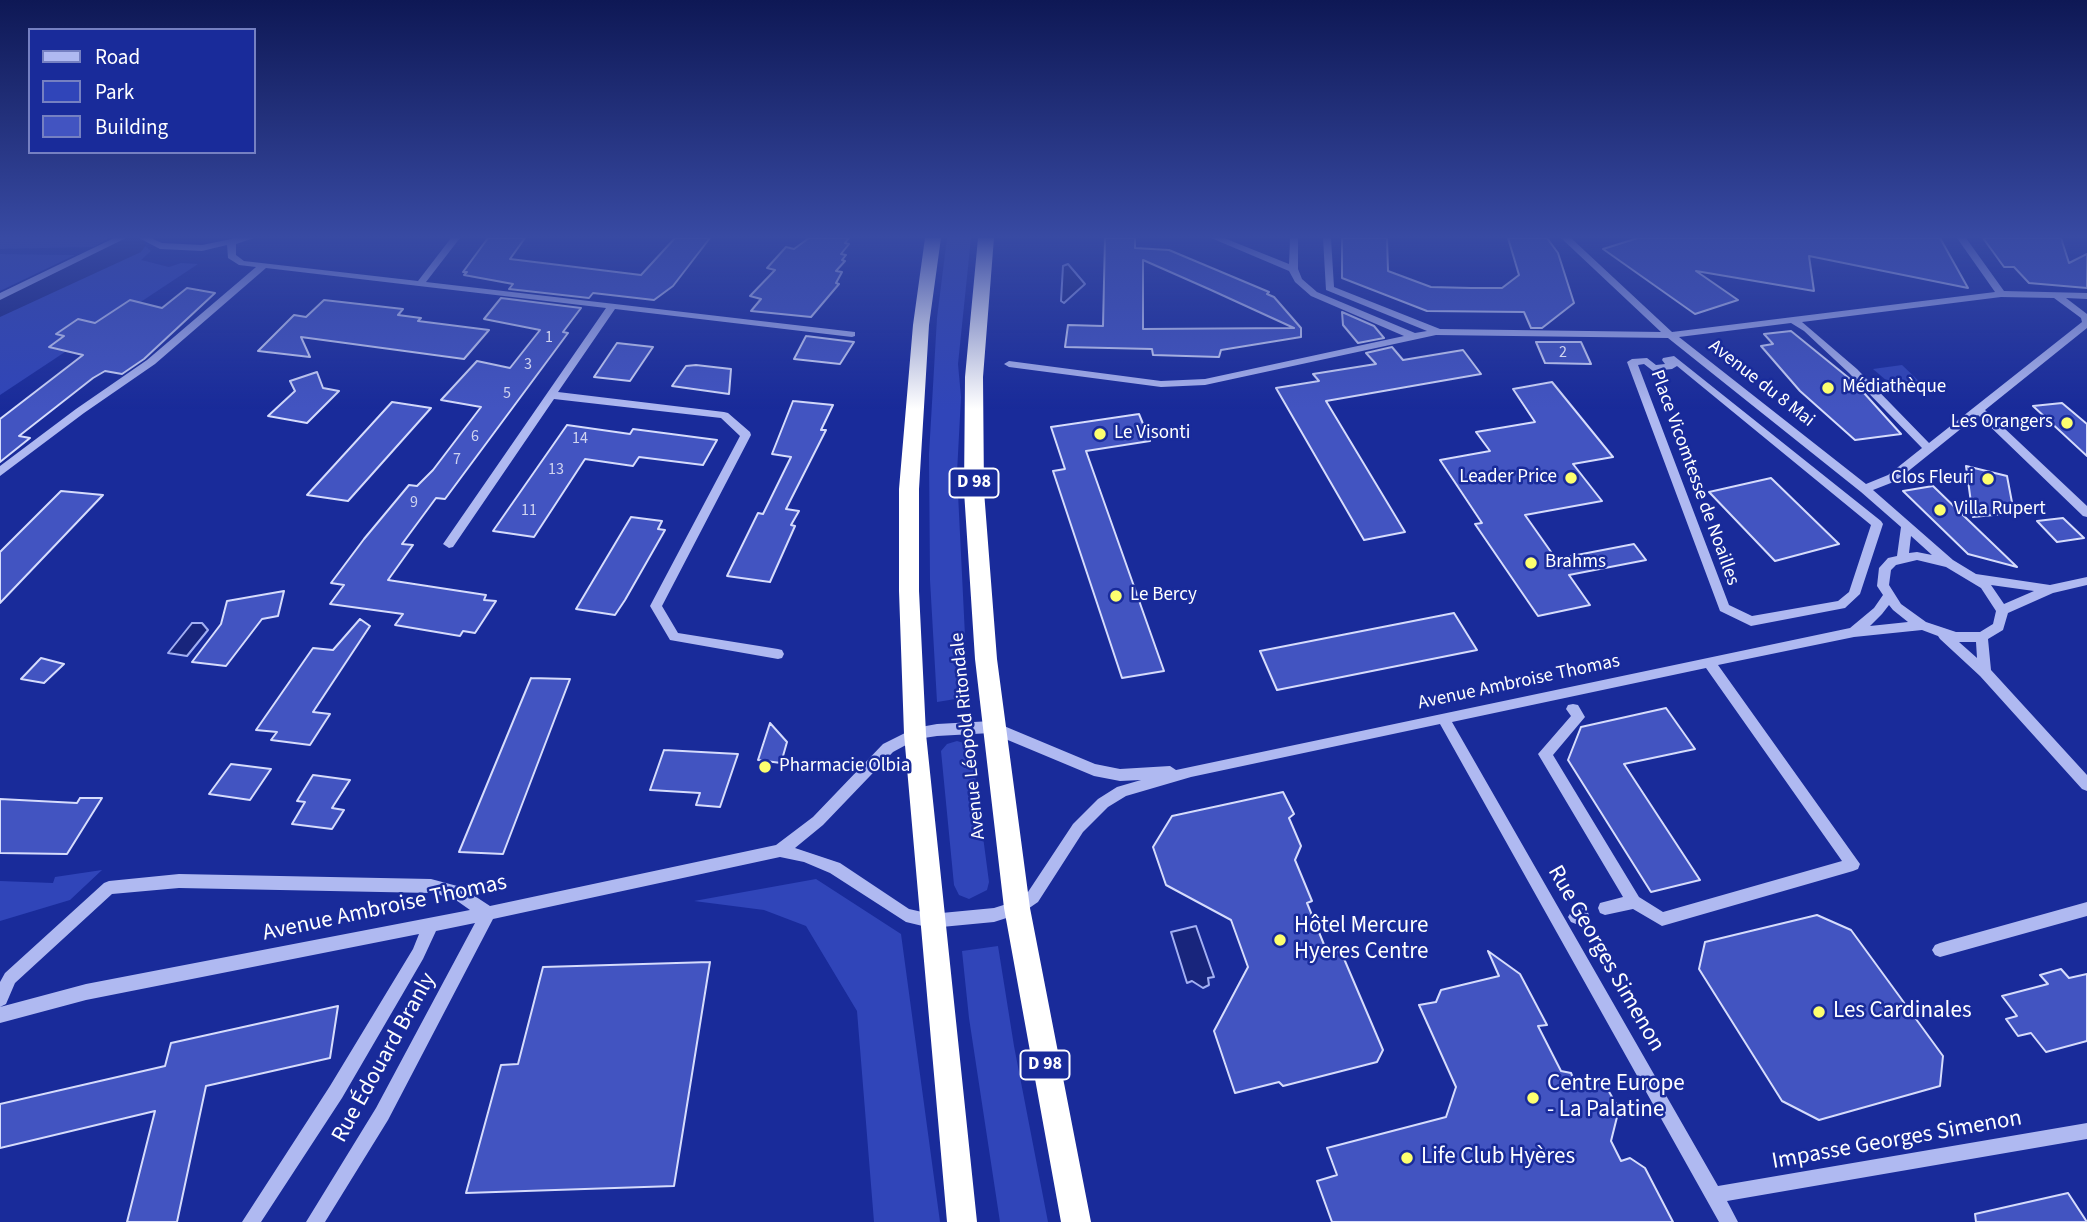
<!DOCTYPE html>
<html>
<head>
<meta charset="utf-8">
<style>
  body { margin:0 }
  #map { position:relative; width:2087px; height:1222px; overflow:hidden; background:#192b9a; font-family:"Source Sans 3",sans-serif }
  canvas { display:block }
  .legend { position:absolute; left:28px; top:28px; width:228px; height:126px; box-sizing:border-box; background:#192b9a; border:2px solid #7580c2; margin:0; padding:9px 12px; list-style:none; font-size:21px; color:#fff }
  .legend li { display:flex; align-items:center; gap:14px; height:35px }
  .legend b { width:35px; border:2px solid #7580c2 }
</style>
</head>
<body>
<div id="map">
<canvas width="2087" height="1222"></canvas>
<ul class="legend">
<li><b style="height:9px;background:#afb9f1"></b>Road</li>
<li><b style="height:19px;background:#3045b9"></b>Park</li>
<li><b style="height:19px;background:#4254c1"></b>Building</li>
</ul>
</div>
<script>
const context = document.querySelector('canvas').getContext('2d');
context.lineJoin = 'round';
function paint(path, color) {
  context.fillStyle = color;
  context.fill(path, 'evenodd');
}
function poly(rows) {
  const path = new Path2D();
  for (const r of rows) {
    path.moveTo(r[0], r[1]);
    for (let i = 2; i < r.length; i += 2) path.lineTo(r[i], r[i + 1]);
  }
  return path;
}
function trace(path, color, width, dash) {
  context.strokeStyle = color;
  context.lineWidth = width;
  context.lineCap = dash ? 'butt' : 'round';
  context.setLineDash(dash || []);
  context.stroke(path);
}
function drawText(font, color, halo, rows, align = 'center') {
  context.font = font + ' "Source Sans 3",sans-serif';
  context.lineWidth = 5;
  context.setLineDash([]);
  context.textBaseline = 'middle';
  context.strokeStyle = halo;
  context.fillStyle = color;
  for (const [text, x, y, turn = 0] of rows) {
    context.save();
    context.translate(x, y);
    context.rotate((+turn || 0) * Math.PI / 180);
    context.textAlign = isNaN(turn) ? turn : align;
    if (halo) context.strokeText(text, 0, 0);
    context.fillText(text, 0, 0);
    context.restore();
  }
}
paint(poly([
  [0,238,109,238,94,247,0,249],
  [947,238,971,238,958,364,961,397,957,473,968,697,937,702,930,580,929,454,937,318],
  [143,244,151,251,141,260,169,267,181,263,198,264,0,395,0,313],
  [0,254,74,255,75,255,0,291],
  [1902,365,1923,385,1900,392,1873,369],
  [957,741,967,744,972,753,989,882,987,890,969,899,959,895,954,885,941,751,947,744],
  [102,870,70,900,0,921,0,881,53,883,55,877],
  [816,879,901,934,940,1222,874,1222,857,1011,806,926,764,910,694,901],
  [998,946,1014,1046,1048,1222,1000,1222,969,1018,962,951]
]), '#3045b9');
const water = poly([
  [1068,264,1085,284,1064,303,1061,301,1063,266,1068,264],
  [192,623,202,623,208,630,187,656,168,653,192,623],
  [1196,926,1214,977,1208,978,1209,985,1203,988,1192,981,1187,983,1171,932,1196,926]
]);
paint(water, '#18257c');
trace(water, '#a2aff3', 2);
paint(poly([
  [119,238,141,238,146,245,141,252,0,317,0,294,119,238]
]), '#18257c');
const building = poly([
  [488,238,525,238,510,259,641,275,675,238,710,238,673,286,654,300,593,293,589,298,509,289,513,284,464,275,467,272,463,272,488,238],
  [809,238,849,238,845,243,849,244,841,254,846,255,842,260,845,261,836,271,842,272,836,283,839,284,811,317,751,311,761,299,750,296,775,270,767,268,786,247,794,249,809,238],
  [1105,238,1135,238,1135,248,1169,250,1269,292,1267,294,1274,297,1301,328,1301,337,1221,350,1219,357,1153,355,1152,349,1065,347,1068,325,1103,326,1105,238],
  [1143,260,1211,290,1294,328,1143,329,1143,260],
  [1342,238,1387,238,1388,271,1431,287,1471,288,1502,288,1519,275,1508,238,1547,238,1558,253,1574,303,1542,328,1531,328,1524,312,1427,311,1342,278,1342,238],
  [1638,238,1940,238,1968,288,1809,256,1814,291,1696,271,1738,300,1695,314,1603,249,1638,238],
  [1983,238,2061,238,2069,263,2087,254,2087,288,2029,283,2014,267,2004,267,1983,238],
  [187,288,215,293,144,359,122,374,105,371,93,378,19,436,30,438,0,462,0,419,83,355,49,347,64,336,56,334,78,319,95,323,130,300,162,308,187,288],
  [501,298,581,308,563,332,568,333,445,499,436,498,402,544,413,545,388,580,486,595,484,600,496,601,475,633,463,631,460,636,395,625,403,614,330,604,344,585,331,583,364,539,409,485,417,486,433,470,481,407,441,400,477,361,510,368,540,330,484,319,501,298],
  [324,300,403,309,398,315,421,318,418,321,489,330,464,359,301,337,310,357,258,351,294,315,306,317,324,300],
  [1342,312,1374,326,1384,338,1358,343,1343,325,1342,312],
  [1791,331,1855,383,1901,434,1855,440,1800,391,1761,346,1773,344,1764,334,1791,331],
  [806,336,854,342,840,364,794,359,806,336],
  [1536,342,1581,342,1591,364,1545,363,1536,342],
  [617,343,653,347,630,381,594,377,617,343],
  [1392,347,1403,360,1463,350,1481,374,1326,401,1405,532,1364,540,1276,388,1319,381,1313,374,1376,364,1366,353,1392,347],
  [696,365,731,369,729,394,672,386,686,366,696,365],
  [317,372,323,388,339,391,307,423,268,416,295,391,290,381,317,372],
  [1552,382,1613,457,1573,464,1602,501,1525,515,1556,559,1634,544,1646,560,1569,575,1590,605,1538,616,1475,524,1482,523,1440,460,1490,451,1476,432,1535,422,1513,389,1552,382],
  [793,401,833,405,821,430,826,430,786,509,799,511,791,525,795,526,770,582,727,576,758,513,763,514,791,457,772,454,793,401],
  [392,402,431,408,348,501,307,495,392,402],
  [2062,403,2087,424,2087,456,2033,406,2062,403],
  [1139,414,1150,441,1086,451,1164,671,1122,678,1053,471,1065,469,1051,427,1139,414],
  [567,425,630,434,633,429,717,440,703,465,639,457,633,466,585,459,534,537,493,531,567,425],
  [1966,466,2007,476,2014,513,1973,517,1966,466],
  [1771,478,1839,544,1775,561,1709,492,1771,478],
  [1933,486,1966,518,2017,567,1968,554,1903,491,1933,486],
  [61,491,103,495,0,603,0,552,61,491],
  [631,517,662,521,658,529,665,530,625,600,615,615,576,609,631,517],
  [2063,518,2084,538,2057,542,2037,521,2063,518],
  [284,591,278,616,262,619,226,666,192,662,221,624,227,601,284,591],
  [1454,613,1477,650,1277,690,1260,651,1454,613],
  [360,619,370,626,313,712,330,714,310,745,271,740,277,732,256,730,313,648,333,650,360,619],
  [41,658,64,664,44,683,21,679,41,658],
  [531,678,570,679,503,854,459,852,531,678],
  [1666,708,1695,749,1624,764,1700,880,1651,892,1568,760,1581,727,1666,708],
  [770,723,787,742,781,763,758,760,770,723],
  [664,750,738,754,720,807,696,805,700,793,650,790,664,750],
  [231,764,271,769,250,800,209,794,231,764],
  [313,775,350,780,332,808,344,810,332,829,292,824,305,802,297,801,313,775],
  [1283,792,1294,814,1289,818,1301,846,1295,860,1312,901,1307,903,1325,947,1342,954,1383,1050,1377,1062,1283,1086,1279,1082,1235,1093,1214,1031,1248,967,1231,920,1166,885,1153,847,1172,816,1283,792],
  [80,798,102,798,67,854,0,853,0,799,77,803,80,798],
  [1817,915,1851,930,1943,1056,1940,1086,1819,1120,1782,1101,1699,969,1705,942,1817,915],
  [1488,951,1520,974,1547,1025,1538,1026,1561,1071,1571,1073,1576,1085,1590,1080,1608,1090,1619,1109,1611,1141,1621,1161,1630,1158,1645,1168,1673,1222,1332,1222,1317,1181,1337,1175,1327,1148,1446,1117,1456,1087,1419,1005,1436,1002,1441,990,1499,976,1488,951],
  [710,962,674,1186,466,1193,501,1065,518,1064,543,967,710,962],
  [2061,969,2069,978,2087,974,2087,1041,2046,1052,2031,1033,2018,1036,2006,1019,2017,1016,2002,996,2048,984,2040,975,2061,969],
  [338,1006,330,1058,206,1086,177,1222,127,1222,155,1111,0,1148,0,1104,165,1066,171,1043,338,1006],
  [2068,1193,2087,1222,1976,1222,1975,1214,2068,1193]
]);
paint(building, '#4254c1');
trace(building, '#d6dcfc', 2);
paint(poly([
  [114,238,126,238,0,300,0,293,114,238],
  [139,238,151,238,162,243,202,245,236,238,254,238,236,244,236,255,244,261,418,281,451,238,460,238,426,282,855,332,855,336,852,337,615,309,558,392,724,412,728,413,750,432,751,435,662,606,678,633,778,649,782,650,784,654,782,658,778,659,670,640,650,606,740,436,721,418,554,399,453,547,449,548,443,544,606,308,266,268,155,364,84,413,0,476,0,466,76,409,147,360,256,267,239,265,228,258,227,245,202,251,160,249,139,238],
  [1211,238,1224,238,1289,264,1290,238,1298,238,1298,269,1302,279,1317,292,1415,333,1427,331,1326,290,1323,238,1331,238,1334,287,1440,329,1661,332,1561,238,1571,238,1672,332,1995,292,1957,238,1966,238,2004,291,2087,293,2087,299,2066,298,2087,314,2087,328,1985,410,2087,506,2087,517,2083,516,1978,415,1896,481,1873,490,1953,560,1976,574,2050,585,2087,577,2087,585,2053,593,2008,613,2003,630,1988,639,1991,670,2087,775,2087,791,2082,789,1980,676,1940,639,1938,636,1922,630,1854,637,1718,665,1860,864,1858,869,1853,871,1662,926,1633,909,1605,915,1600,913,1598,908,1600,903,1623,897,1538,754,1571,716,1566,709,1568,705,1573,704,1578,705,1585,717,1553,755,1639,897,1663,912,1842,861,1706,668,1452,722,1718,1186,2087,1123,2087,1139,1727,1201,1738,1222,1719,1222,1440,724,1191,777,1126,796,1108,807,1083,832,1038,902,1022,913,994,922,931,928,906,922,830,873,804,862,780,857,493,919,388,1120,325,1222,306,1222,376,1108,475,923,436,931,423,959,342,1098,261,1222,242,1222,330,1086,413,949,419,934,86,1000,0,1023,0,1007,86,984,470,910,453,898,431,893,179,888,112,894,15,983,6,1004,0,1007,0,982,5,973,104,883,109,881,179,874,431,879,461,887,490,906,776,845,813,817,883,744,915,728,937,724,992,721,1095,764,1120,769,1170,766,1176,770,1850,628,1874,608,1883,595,1877,586,1879,568,1888,558,1897,556,1901,527,1861,492,1668,338,1436,335,1205,385,1161,387,1009,367,1004,364,1009,361,1161,381,1205,379,1404,336,1311,296,1295,282,1289,271,1211,238],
  [2001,297,2054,298,2081,318,2082,322,1929,443,1857,369,1802,322,2001,297],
  [1791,323,1804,331,1849,373,1922,448,1888,475,1866,484,1679,337,1791,323],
  [1911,536,1932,555,1917,552,1909,553,1911,536],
  [1917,560,1946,567,1981,588,1996,611,1993,624,1980,632,1956,632,1926,622,1901,604,1889,585,1891,570,1896,565,1917,560],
  [1991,585,2034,591,2004,604,1991,585],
  [1889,605,1893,610,1908,622,1870,626,1882,614,1889,605],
  [1959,642,1976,642,1977,658,1959,642],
  [991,733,1094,776,1120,781,1141,780,1117,787,1098,799,1073,824,1028,892,1013,902,994,908,931,914,909,909,840,863,795,848,823,825,893,752,917,739,937,736,991,733],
  [1674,356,1881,521,1883,524,1860,594,1845,608,1751,626,1720,611,1627,362,1632,359,1647,358,1656,365,1665,364,1662,360,1663,358,1674,356],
  [1644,364,1653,371,1672,369,1677,366,1871,525,1849,592,1838,601,1752,616,1729,605,1638,365,1644,364],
  [2087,902,2087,916,1940,957,1935,955,1932,950,1935,945,1940,943,2087,902],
  [1582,908,1587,910,1589,915,1587,920,1576,924,1571,922,1568,917,1571,912,1582,908]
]), '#afb9f1');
paint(poly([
  [925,238,941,238,929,325,919,489,919,591,926,734,977,1222,947,1222,904,734,899,591,899,489,913,325,925,238],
  [978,238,994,238,983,377,984,491,997,659,1030,908,1091,1222,1061,1222,1004,908,975,659,964,491,965,377,978,238]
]), '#fff');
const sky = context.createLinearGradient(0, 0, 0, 409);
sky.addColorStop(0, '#0e1855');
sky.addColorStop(0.58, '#384aa3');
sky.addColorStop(1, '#384aa300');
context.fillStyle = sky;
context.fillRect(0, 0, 2087, 409);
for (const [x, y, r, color] of [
  [1828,388,7,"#fdff6f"],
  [2067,423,7,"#fdff6f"],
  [1100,434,7,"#fdff6f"],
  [1571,478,7,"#fdff6f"],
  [1988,479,7,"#fdff6f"],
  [1940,510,7,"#fdff6f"],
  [1531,563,7,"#fdff6f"],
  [1116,596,7,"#fdff6f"],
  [765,767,7,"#fdff6f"],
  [1280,940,7,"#fdff6f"],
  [1819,1012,7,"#fdff6f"],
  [1533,1098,7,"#fdff6f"],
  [1407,1158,7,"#fdff6f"]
]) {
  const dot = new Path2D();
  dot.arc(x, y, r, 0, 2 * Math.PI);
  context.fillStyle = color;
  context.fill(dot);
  trace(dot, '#192b9a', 2.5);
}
drawText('16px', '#d0d4f0', null, [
  ["1",549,338],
  ["2",1563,353],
  ["3",528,365],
  ["5",507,394],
  ["6",475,437],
  ["14",580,439],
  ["7",457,460],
  ["13",556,470],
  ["9",414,503],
  ["11",529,511]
]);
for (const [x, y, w] of [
  [974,483,49],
  [1045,1065,49]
]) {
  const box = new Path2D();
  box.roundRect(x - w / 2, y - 14.5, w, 29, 5);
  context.fillStyle = '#192b9a';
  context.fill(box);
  trace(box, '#fff', 2);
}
drawText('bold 18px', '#fff', null, [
  ["D 98",974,483],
  ["D 98",1045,1065]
]);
drawText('19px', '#fff', '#192b9a', [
  ["Avenue du 8 Mai",1761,384,38],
  ["Place Vicomtesse de Noailles",1694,478,70],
  ["Avenue Ambroise Thomas",1519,683,-12],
  ["Avenue Léopold Ritondale",969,736,-96]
]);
drawText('19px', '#fff', '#192b9a', [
  ["Médiathèque",1842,388],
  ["Les Orangers",2053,423,"right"],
  ["Le Visonti",1114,434],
  ["Leader Price",1557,478,"right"],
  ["Clos Fleuri",1974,479,"right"],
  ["Villa Rupert",1954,510],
  ["Brahms",1545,563],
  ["Le Bercy",1130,596],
  ["Pharmacie Olbia",779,767]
], 'left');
drawText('23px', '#fff', '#192b9a', [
  ["Avenue Ambroise Thomas",385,909,-12],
  ["Rue Georges Simenon",1605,959,60],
  ["Rue Édouard Branly",385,1058,-61],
  ["Impasse Georges Simenon",1897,1141,-10]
]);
drawText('23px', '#fff', '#192b9a', [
  ["Hôtel Mercure",1294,927],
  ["Hyeres Centre",1294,953],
  ["Les Cardinales",1833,1012],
  ["Centre Europe",1547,1085],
  ["- La Palatine",1547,1111],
  ["Life Club Hyères",1421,1158]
], 'left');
</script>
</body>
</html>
